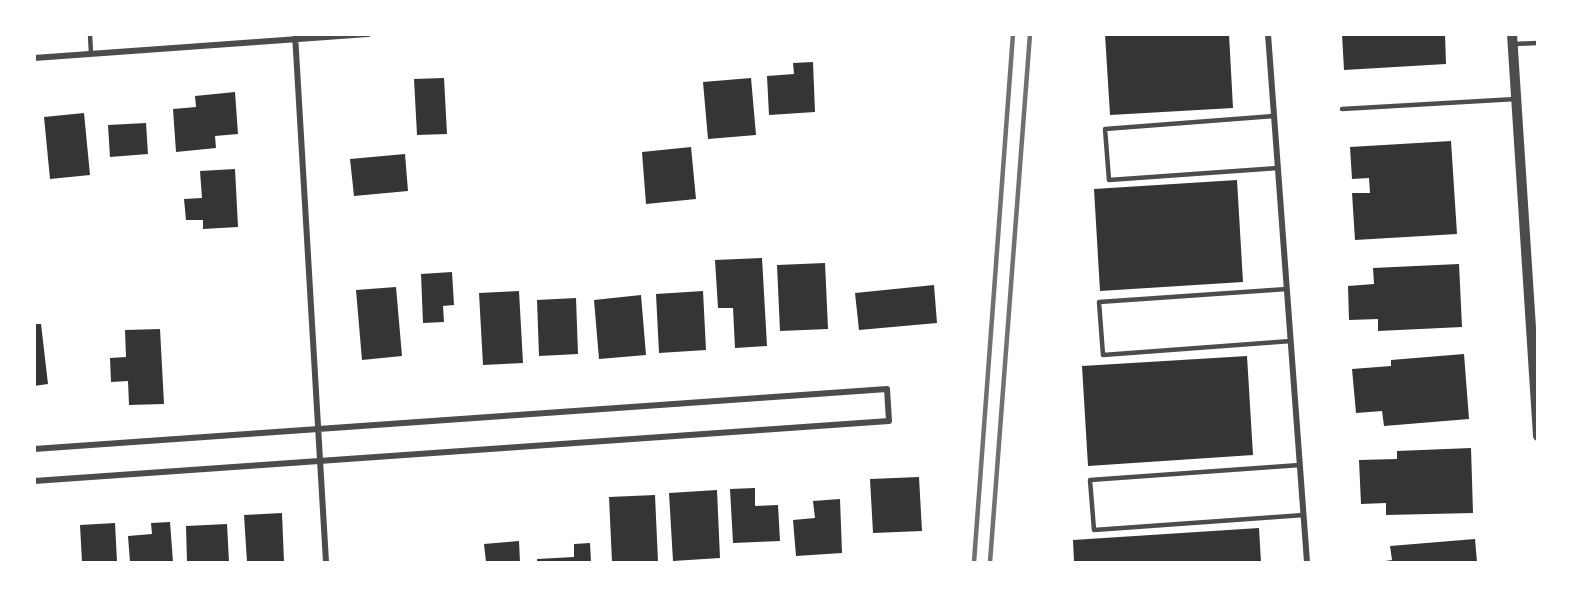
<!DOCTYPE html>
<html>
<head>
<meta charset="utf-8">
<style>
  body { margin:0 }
  #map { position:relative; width:1572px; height:597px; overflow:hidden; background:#fff; font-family:Commissioner,sans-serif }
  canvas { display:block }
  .frame { position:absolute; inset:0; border:36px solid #fff; pointer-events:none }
</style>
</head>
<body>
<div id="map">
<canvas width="1572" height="597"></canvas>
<div class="frame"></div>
</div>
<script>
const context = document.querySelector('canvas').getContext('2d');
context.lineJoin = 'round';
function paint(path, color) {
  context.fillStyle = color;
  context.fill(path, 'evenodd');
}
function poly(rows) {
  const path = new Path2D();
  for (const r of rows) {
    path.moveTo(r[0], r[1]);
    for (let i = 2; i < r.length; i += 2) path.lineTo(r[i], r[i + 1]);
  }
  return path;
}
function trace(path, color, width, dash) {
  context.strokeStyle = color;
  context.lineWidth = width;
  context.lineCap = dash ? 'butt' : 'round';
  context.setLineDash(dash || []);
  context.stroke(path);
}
paint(poly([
  [1105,34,1229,34,1233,108,1110,115],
  [1342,34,1445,34,1446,64,1344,70],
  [813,62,815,112,769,115,767,76,794,74,793,63],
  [444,78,447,134,417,135,414,79],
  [751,78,756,135,708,139,703,82],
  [235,92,238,134,215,136,216,148,176,152,173,109,196,107,195,96],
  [84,113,90,175,50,179,44,117],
  [146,123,148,154,110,157,108,125],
  [1451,141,1457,234,1355,240,1352,193,1370,193,1369,178,1352,179,1350,147],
  [691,147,696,199,646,204,642,152],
  [405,154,408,191,354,196,350,159],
  [235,169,238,227,203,229,203,220,186,220,184,199,202,198,200,171],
  [1237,180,1243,282,1100,291,1094,189],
  [762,258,767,346,735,348,733,308,718,308,715,260],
  [825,263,828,329,780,331,777,265],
  [1459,264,1462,327,1378,331,1378,319,1349,320,1348,286,1374,284,1373,268],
  [452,272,454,305,443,306,444,322,423,323,421,274],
  [934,285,937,323,859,330,855,293],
  [396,287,402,356,362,360,356,290],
  [519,291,523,363,483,365,479,293],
  [703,291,706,350,659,353,656,294],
  [641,295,646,355,599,359,594,300],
  [576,298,578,354,539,356,537,300],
  [34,324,41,324,48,384,34,386],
  [160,329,164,404,129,405,128,381,111,382,110,358,126,357,125,330],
  [1464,354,1469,419,1384,426,1382,411,1356,413,1352,369,1391,366,1391,360],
  [1247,356,1253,455,1088,466,1082,366],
  [1471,448,1473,513,1386,515,1386,503,1361,504,1359,460,1397,459,1397,451],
  [919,477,922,531,873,533,870,479],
  [755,488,755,506,778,505,780,541,733,543,730,489],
  [717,490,720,558,673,561,669,493],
  [655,495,658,562,612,562,609,497],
  [840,499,842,553,796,556,793,520,815,518,813,501],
  [282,513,284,562,247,562,244,515],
  [170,522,173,562,130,562,128,536,152,534,151,523],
  [115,523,117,562,82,562,80,525],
  [227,524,229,562,187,562,186,526],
  [1259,528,1261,562,1074,562,1073,540],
  [1475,539,1477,562,1385,562,1385,561,1392,560,1390,546],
  [519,541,520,562,486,562,484,544],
  [590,543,591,562,537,562,537,559,574,557,574,544]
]), '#353535');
trace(poly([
  [90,34,91,54],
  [1513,44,1538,43],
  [1342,109,1516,99],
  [1274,116,1105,129,1109,180,1278,168],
  [1287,289,1099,302,1103,355,1291,341],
  [1300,465,1090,480,1094,530,1304,515]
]), '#4c4c4c', 4.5);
trace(poly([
  [295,34,326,562],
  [1268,34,1307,562],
  [34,58,368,34],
  [34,449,887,389,889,421,34,481]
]), '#4c4c4c', 6);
trace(poly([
  [1512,34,1538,436]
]), '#4c4c4c', 10);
trace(poly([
  [974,562,1013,34],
  [990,562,1030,34]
]), '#707070', 4.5);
</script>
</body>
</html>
